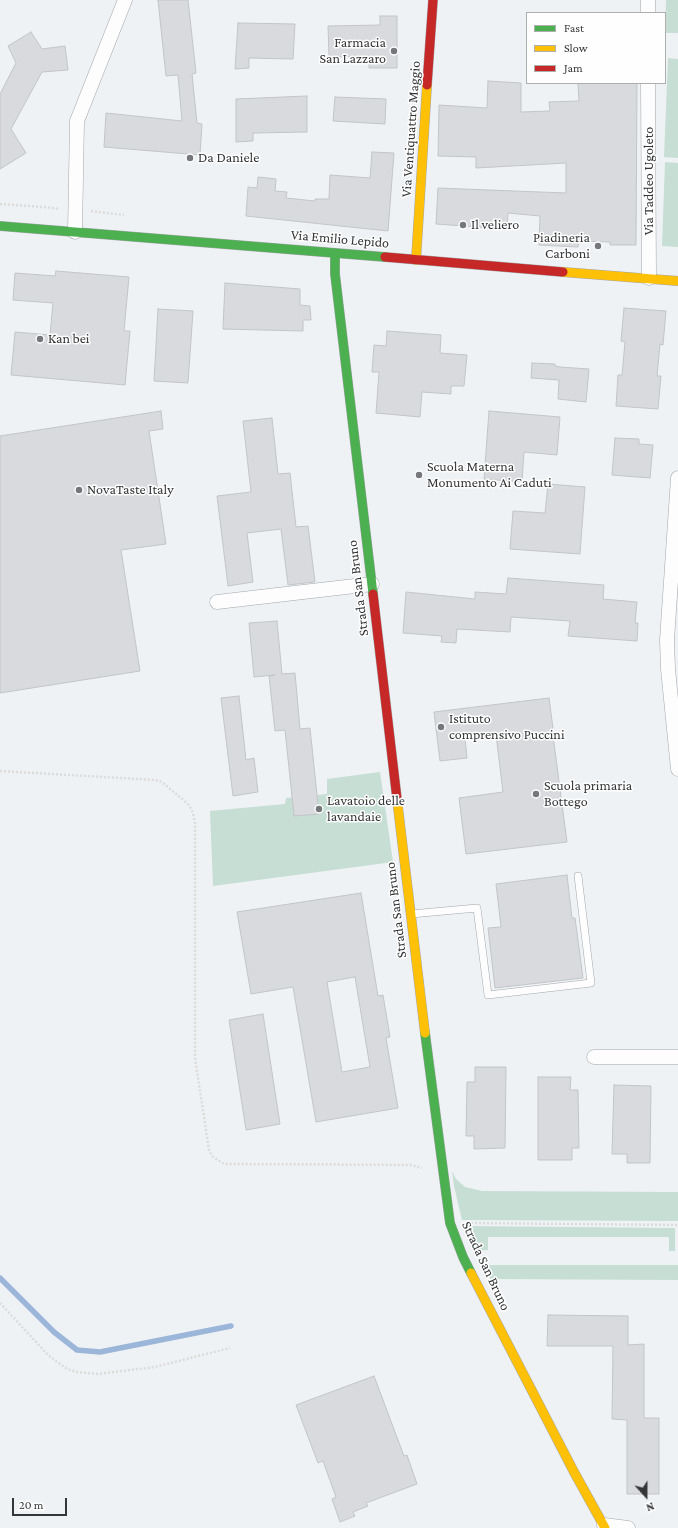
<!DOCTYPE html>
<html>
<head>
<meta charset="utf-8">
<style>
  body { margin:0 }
  #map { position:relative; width:678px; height:1528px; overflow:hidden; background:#eff2f5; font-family:"Crimson Pro",serif }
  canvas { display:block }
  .legend { position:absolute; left:526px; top:12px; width:140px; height:72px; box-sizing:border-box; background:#fefefe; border:1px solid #adaeae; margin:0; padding:5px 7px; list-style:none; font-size:12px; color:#333537 }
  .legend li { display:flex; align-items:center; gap:8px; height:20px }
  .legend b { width:20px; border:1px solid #adaeae }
  .north { position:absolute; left:626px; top:1476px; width:40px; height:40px; -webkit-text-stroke:3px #fefefe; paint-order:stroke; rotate:159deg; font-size:11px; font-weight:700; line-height:16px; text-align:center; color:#333537 }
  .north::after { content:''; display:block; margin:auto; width:14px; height:18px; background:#333537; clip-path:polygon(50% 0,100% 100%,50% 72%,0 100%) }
  .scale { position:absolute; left:12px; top:1498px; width:55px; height:18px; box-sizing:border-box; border:2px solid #333537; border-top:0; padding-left:5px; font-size:12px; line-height:14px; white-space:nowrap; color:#333537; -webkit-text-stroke:3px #fefefe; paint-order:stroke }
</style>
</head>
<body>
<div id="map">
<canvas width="678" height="1528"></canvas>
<ul class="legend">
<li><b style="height:5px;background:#4caf50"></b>Fast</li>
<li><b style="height:5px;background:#ffc107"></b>Slow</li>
<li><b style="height:5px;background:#c62828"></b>Jam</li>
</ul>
<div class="north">N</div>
<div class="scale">20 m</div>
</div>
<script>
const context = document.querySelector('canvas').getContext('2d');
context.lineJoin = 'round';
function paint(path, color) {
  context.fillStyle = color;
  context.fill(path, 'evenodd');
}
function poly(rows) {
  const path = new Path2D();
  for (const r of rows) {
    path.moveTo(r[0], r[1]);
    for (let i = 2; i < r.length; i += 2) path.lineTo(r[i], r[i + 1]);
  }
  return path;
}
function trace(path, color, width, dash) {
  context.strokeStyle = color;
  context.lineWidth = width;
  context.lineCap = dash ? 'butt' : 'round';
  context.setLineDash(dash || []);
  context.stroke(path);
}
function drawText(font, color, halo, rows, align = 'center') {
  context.font = font + ' "Crimson Pro",serif';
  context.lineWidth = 3;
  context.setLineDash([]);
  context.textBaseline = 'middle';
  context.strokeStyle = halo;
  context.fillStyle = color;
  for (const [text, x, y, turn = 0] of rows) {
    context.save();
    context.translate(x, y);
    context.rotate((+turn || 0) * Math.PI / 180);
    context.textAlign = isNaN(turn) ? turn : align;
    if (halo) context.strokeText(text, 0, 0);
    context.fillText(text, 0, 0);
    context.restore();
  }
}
paint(poly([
  [666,0,678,0,678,33,665,33],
  [668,58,678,59,678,158,664,157],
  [665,162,678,163,678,247,662,246],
  [380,772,393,862,213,886,210,811,285,804,286,798,327,794,327,779],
  [452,1171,456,1179,465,1187,482,1191,678,1192,678,1221,462,1220,454,1186],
  [464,1226,675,1228,675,1251,669,1251,669,1237,488,1237,488,1250,477,1251,473,1247],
  [488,1265,678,1265,678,1280,490,1279]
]), '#c6ded3');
trace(poly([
  [0,1278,54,1332,77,1350,100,1352,231,1326]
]), '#9cb6da', 5.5);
const building = poly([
  [158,0,188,0,196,73,192,74,197,123,202,124,200,155,104,147,106,113,182,121,178,75,166,76,158,0],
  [380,16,397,16,397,68,369,68,369,56,329,57,328,26,380,25,380,16],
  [238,23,295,24,293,59,249,58,249,68,235,69,238,23],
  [31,32,42,49,65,46,68,70,42,72,11,129,26,153,0,169,0,94,16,63,8,46,31,32],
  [488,81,521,83,521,112,550,111,549,102,579,101,578,83,637,83,636,245,610,245,610,242,579,241,578,247,539,245,540,216,508,213,507,229,436,224,438,188,566,193,566,163,476,168,476,157,438,156,439,105,487,108,488,81],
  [307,96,307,132,253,133,253,141,236,142,236,99,307,96],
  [335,97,386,99,385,124,333,121,335,97],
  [372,152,394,153,388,231,246,216,248,187,257,188,258,177,276,179,275,191,287,192,286,198,315,201,315,199,329,199,330,175,370,178,372,152],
  [56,271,129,277,124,331,130,331,125,385,11,375,15,332,50,335,53,303,13,300,15,273,55,276,56,271],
  [225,283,300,289,300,305,310,306,311,320,303,320,303,331,223,329,225,283],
  [624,308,666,311,663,345,660,344,657,376,661,376,658,409,616,406,618,375,622,375,625,342,621,341,624,308],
  [158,309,193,311,188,383,154,381,158,309],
  [387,331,441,335,440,353,467,355,464,386,451,386,451,394,422,392,420,417,376,413,379,372,372,372,374,345,386,346,387,331],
  [532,363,555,364,555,366,560,367,589,369,586,402,558,399,559,380,531,378,532,363],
  [161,411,163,429,149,431,166,544,121,550,140,671,0,693,0,436,161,411],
  [489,411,560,417,557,455,524,452,522,482,484,479,489,411],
  [272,418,278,474,290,473,296,527,308,526,315,582,288,585,281,529,247,533,253,582,228,586,217,496,251,492,243,421,272,418],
  [615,438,639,439,639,444,653,445,650,478,612,475,615,438],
  [548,484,585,487,580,554,510,549,513,511,545,513,548,484],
  [508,578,604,585,603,599,637,602,635,623,638,623,637,641,568,636,570,621,511,617,510,632,457,629,456,643,441,642,442,636,403,633,406,592,475,599,475,592,506,594,508,578],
  [277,621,282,674,295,673,300,729,310,728,319,814,294,816,285,730,275,731,269,676,275,675,254,677,249,623,277,621],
  [239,696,246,760,254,758,258,792,233,796,221,698,239,696],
  [549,698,553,728,552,728,567,842,466,854,459,798,503,792,496,735,465,739,467,758,440,761,434,712,549,698],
  [567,875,572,918,575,918,583,978,495,988,488,928,501,927,496,884,567,875],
  [361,893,378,996,383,995,390,1037,386,1038,398,1108,316,1122,293,987,251,994,237,912,361,893],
  [355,977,370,1067,342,1072,327,982,355,977],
  [263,1014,280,1124,246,1130,229,1020,263,1014],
  [475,1067,506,1067,505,1148,474,1149,474,1136,466,1136,467,1082,475,1082,475,1067],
  [538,1077,571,1077,570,1090,578,1090,579,1148,572,1148,572,1160,538,1160,538,1077],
  [614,1085,651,1086,650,1163,627,1163,627,1154,612,1154,614,1085],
  [548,1315,628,1316,628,1345,644,1344,644,1418,659,1418,659,1494,627,1494,627,1420,612,1419,613,1346,547,1346,548,1315],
  [374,1376,404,1456,407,1455,417,1484,366,1503,368,1506,353,1512,355,1516,340,1522,332,1499,336,1497,323,1461,318,1463,296,1405,374,1376]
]);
paint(building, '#d8dadd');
trace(building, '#c2c5c7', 1);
const lane = poly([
  [411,914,477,908,488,995,591,983,578,876]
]);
const street = poly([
  [648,0,648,13],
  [648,83,649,278],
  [75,232,77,121,125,0],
  [678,478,667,640,668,669,678,769],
  [217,602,372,584],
  [594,1057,678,1057],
  [604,1525,628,1528]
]);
const fast = poly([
  [0,226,385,257],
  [335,253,335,274,373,594],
  [425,1033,450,1223,463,1257,471,1273]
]);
const slow = poly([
  [416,260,427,85],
  [563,272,678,281],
  [397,799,425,1033],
  [471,1273,574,1472,605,1528]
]);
const jam = poly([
  [427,85,433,0],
  [385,257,563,272],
  [373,594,397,799]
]);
trace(lane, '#a4a6a9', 8);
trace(street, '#a4a6a9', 15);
trace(fast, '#a4a6a9', 10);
trace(slow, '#a4a6a9', 10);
trace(jam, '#a4a6a9', 10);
trace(poly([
  [0,204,43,207,60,209],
  [91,211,124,215],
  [0,771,155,780,162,782,189,805,193,813,195,823,195,1058,209,1150,212,1156,224,1164,411,1165,422,1168],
  [471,1223,678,1225],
  [0,1303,48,1355,67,1369,77,1372,98,1374,155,1367,230,1348]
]), '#dbdbdc', 2.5, [2, 2]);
trace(lane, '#fdfdfe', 7);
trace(street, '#fdfdfe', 14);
trace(fast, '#4caf50', 9);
trace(slow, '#ffc107', 9);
trace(jam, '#c62828', 9);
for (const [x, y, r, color] of [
  [394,51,4,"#75777a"],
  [190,158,4,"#75777a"],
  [463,225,4,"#75777a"],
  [598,246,4,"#75777a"],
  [40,339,4,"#75777a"],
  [419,475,4,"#75777a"],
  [79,490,4,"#75777a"],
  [441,727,4,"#75777a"],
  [536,794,4,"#75777a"],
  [319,809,4,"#75777a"]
]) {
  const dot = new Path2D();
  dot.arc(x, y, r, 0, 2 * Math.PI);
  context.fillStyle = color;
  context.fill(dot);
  trace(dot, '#fefefe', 1.5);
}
drawText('14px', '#333537', '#fefefe', [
  ["Farmacia",386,43,"right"],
  ["San Lazzaro",386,59,"right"],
  ["Da Daniele",198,158],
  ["Il veliero",471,225],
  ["Piadineria",590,238,"right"],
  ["Carboni",590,254,"right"],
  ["Kan bei",48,339],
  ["Scuola Materna",427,467],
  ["Monumento Ai Caduti",427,483],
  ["NovaTaste Italy",87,490],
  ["Istituto",449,719],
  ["comprensivo Puccini",449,735],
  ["Scuola primaria",544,786],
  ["Bottego",544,802],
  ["Lavatoio delle",327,801],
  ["lavandaie",327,817]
], 'left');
drawText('14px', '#333537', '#fefefe', [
  ["Via Ventiquattro Maggio",411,129,-86],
  ["Via Taddeo Ugoleto",649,181,-90],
  ["Via Emilio Lepido",340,239,5],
  ["Strada San Bruno",358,588,-97],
  ["Strada San Bruno",396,910,-97],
  ["Strada San Bruno",486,1266,65]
]);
</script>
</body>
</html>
